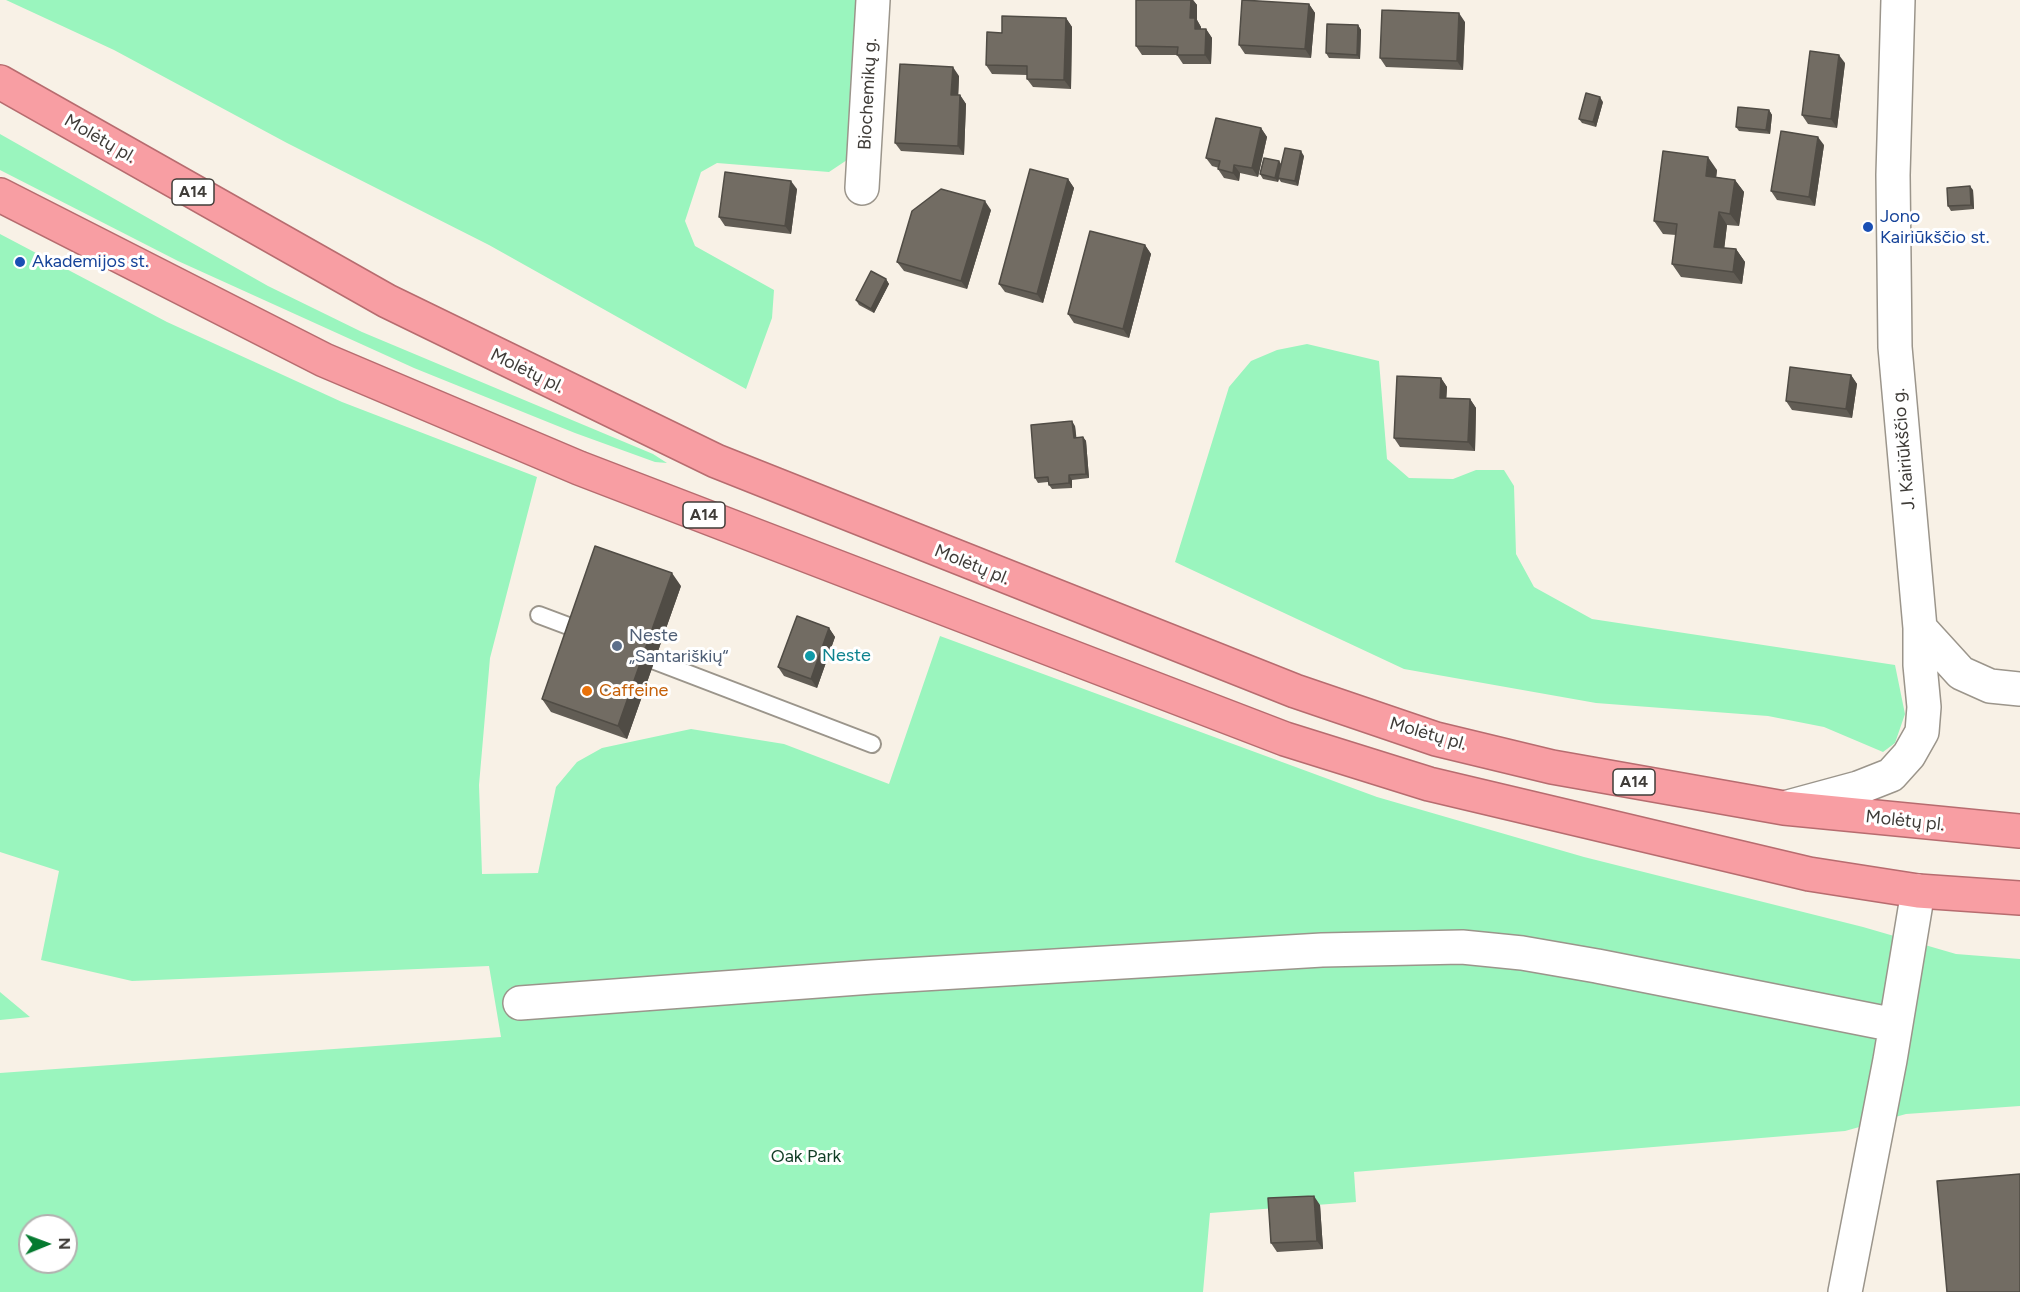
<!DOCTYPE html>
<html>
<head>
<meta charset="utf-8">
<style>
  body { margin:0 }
  #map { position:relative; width:2020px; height:1292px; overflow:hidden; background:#f8f1e6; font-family:Figtree,sans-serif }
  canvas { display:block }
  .north { position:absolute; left:18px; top:1214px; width:60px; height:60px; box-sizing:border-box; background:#fff; border:2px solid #b2b1af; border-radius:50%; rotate:89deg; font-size:16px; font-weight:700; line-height:24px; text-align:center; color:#3f3c38 }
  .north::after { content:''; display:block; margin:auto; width:21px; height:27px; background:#057a30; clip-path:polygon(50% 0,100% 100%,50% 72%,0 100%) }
</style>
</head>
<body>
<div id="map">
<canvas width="2020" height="1292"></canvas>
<div class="north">N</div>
</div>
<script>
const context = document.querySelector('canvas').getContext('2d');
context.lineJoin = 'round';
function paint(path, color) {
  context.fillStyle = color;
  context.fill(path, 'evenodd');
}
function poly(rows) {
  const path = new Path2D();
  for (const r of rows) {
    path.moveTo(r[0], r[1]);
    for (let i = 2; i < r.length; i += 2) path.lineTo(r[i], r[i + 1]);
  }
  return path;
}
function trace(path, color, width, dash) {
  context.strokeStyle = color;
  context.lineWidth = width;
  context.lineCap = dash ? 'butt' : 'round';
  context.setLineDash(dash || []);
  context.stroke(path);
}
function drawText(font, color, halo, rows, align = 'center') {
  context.font = font + ' Figtree,sans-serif';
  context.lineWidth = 6;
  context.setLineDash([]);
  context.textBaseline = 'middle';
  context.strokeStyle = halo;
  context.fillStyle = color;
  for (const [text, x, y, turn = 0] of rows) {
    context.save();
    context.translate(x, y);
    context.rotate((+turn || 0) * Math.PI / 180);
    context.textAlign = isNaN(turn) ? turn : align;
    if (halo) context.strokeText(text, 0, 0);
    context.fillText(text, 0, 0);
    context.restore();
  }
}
paint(poly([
  [6,0,863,0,853,156,829,172,717,163,701,172,685,221,695,246,774,290,772,318,746,389,489,245,287,143,114,50],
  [0,134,268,286,362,332,653,454,667,463,655,462,575,433,414,368,178,261,0,170],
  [0,234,167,322,342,402,537,477,490,658,479,785,482,874,538,873,556,787,577,762,602,748,691,729,784,744,889,784,940,636,1377,797,1584,857,1863,927,1956,954,2020,959,2020,1106,1906,1114,1845,1131,1354,1172,1356,1202,1210,1213,1203,1292,0,1292,0,1073,501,1037,489,966,132,981,41,960,59,871,0,852],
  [30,1226,66,1226,66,1262,30,1262],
  [1307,344,1379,361,1387,459,1409,478,1453,479,1476,470,1504,470,1514,486,1516,554,1534,587,1592,619,1895,665,1905,714,1895,743,1883,752,1824,727,1768,716,1596,703,1404,669,1175,562,1229,387,1251,361,1277,350],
  [0,992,30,1017,0,1020]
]), '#9af5be');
const service = poly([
  [539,615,579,630],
  [655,661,872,744]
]);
const minor = poly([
  [862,188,873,0],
  [1920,628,1961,673,1990,686,2020,689],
  [1788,807,1858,788,1891,775,1909,755,1922,732,1924,707,1920,665,1920,628,1895,347,1893,175,1898,0],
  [520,1003,872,977,1322,950,1462,947,1522,953,1597,966,1895,1025],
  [1845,1292,1890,1060,1918,891]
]);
const trunk = poly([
  [0,82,387,301,716,461,1295,691,1436,739,1552,767,1784,808,2020,831],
  [0,195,324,360,579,468,1285,739,1429,784,1809,874,1918,891,2020,898]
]);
trace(service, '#9b958b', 20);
trace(minor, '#9b958b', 36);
trace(trunk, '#b76c6f', 36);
trace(service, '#fff', 16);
trace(minor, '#fff', 33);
trace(trunk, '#f89ea3', 33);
paint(poly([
  [1136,0,1193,0,1197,5,1197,20,1201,27,1201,29,1206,29,1212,38,1211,64,1183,64,1177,55,1142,55,1136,46],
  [1309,4,1315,13,1311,58,1245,54,1239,45],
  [1066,18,1072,27,1071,89,1033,87,1027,79,1027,75,992,74,986,65,1002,33],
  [1465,22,1463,70,1386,67,1380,58],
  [1358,25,1361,30,1360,59,1329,58,1326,53],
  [1845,63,1837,128,1808,124,1802,115],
  [959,76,958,95,960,95,966,104,964,155,901,151,895,143],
  [1603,102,1596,127,1582,123,1579,119],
  [1769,110,1772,115,1770,134,1739,131,1736,127],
  [1261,128,1267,137,1258,177,1240,173,1239,181,1224,178,1218,169,1219,168,1212,166,1206,158],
  [1824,145,1815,206,1777,200,1771,191],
  [1304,156,1298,186,1281,182,1279,179,1278,182,1263,179,1260,174,1279,161,1281,164],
  [1717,170,1716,177,1735,180,1744,192,1739,226,1727,225,1724,248,1736,249,1745,262,1742,284,1681,277,1672,264,1676,235,1663,234,1654,221],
  [1068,179,1074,188,1043,303,1005,292,999,284],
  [797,189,791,234,725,226,719,217],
  [1973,190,1974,209,1951,211,1948,206],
  [991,210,967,289,904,271,897,262],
  [1145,245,1151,254,1129,338,1074,323,1068,314],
  [886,279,889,284,874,313,859,305,856,300],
  [1851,375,1857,384,1852,418,1792,410,1786,401],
  [1441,378,1447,387,1446,398,1470,399,1476,408,1475,451,1400,447,1394,438],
  [1075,426,1076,438,1083,437,1086,441,1089,478,1072,480,1072,488,1052,489,1049,485,1048,482,1038,483,1035,478],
  [681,586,627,739,551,712,542,699],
  [829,628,835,637,817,688,784,676,778,667],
  [1320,1205,1323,1249,1277,1252,1271,1243]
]), '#625d55');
paint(poly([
  [1191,0,1193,0,1197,5,1197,20,1201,27,1201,38,1195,29,1190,18],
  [1309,4,1315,13,1311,58,1305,49],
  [1459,13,1465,22,1463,70,1457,61],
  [1066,18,1072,27,1071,89,1064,80],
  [1358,25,1361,30,1360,59,1357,55],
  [1206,29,1212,38,1211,64,1205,55],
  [1839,55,1845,63,1837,128,1831,119],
  [953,67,959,76,958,103,951,95],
  [960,95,966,104,964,155,958,146],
  [1600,97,1603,102,1596,127,1593,122],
  [1769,110,1772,115,1770,134,1766,130],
  [1261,128,1267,137,1258,177,1252,168],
  [1818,137,1824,145,1815,206,1809,197],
  [1301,151,1304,156,1298,186,1295,181],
  [1708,157,1717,170,1715,189,1706,176],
  [1279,161,1282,166,1278,182,1275,178],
  [1234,165,1240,173,1239,181,1233,173],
  [1068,179,1074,188,1043,303,1037,294],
  [1735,180,1744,192,1739,226,1730,214],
  [791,181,797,189,791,234,785,226],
  [1970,186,1973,190,1974,209,1971,205],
  [985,201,991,210,967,289,961,281],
  [1719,212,1727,225,1723,260,1714,247],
  [1145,245,1151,254,1129,338,1123,329],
  [1736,249,1745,262,1742,284,1733,272],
  [886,279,889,284,874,313,871,309],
  [1851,375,1857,384,1852,418,1846,409],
  [1441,378,1447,387,1446,407,1440,398],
  [1470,399,1476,408,1475,451,1468,442],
  [1072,421,1075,426,1077,442,1074,438],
  [1083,437,1086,441,1089,478,1086,474],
  [1069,475,1072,480,1072,488,1069,483],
  [672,573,681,586,627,739,618,726],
  [829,628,835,637,817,688,811,679],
  [1314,1196,1320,1205,1323,1249,1317,1241]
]), '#504c45');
const building = poly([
  [1136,0,1191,0,1190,18,1195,18,1195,29,1206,29,1205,55,1177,55,1178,47,1136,46,1136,0],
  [1242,0,1309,4,1305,49,1239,45,1242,0],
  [1382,10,1459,13,1457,61,1380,58,1382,10],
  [1002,16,1066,18,1064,80,1027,79,1027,66,986,65,987,32,1002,33,1002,16],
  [1327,24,1358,25,1357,55,1326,53,1327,24],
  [1810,51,1839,55,1831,119,1802,115,1810,51],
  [900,64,953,67,951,95,960,95,958,146,895,143,900,64],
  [1586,93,1600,97,1593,122,1579,119,1586,93],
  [1738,107,1769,110,1766,130,1736,127,1738,107],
  [1216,118,1261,128,1252,168,1234,165,1233,173,1218,169,1220,161,1206,158,1216,118],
  [1781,131,1818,137,1809,197,1771,191,1781,131],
  [1285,148,1301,151,1295,181,1278,178,1285,148],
  [1663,151,1708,157,1706,176,1735,180,1730,214,1719,212,1714,247,1736,249,1733,272,1672,264,1677,224,1654,221,1663,151],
  [1264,158,1279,161,1275,178,1260,174,1264,158],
  [1030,169,1068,179,1037,294,999,284,1030,169],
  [725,172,791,181,785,226,719,217,725,172],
  [1970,186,1971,205,1948,206,1947,188,1970,186],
  [941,189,985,201,961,281,897,262,912,211,941,189],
  [1090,231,1145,245,1123,329,1068,314,1090,231],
  [871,271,886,279,871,309,856,300,871,271],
  [1790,367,1851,375,1846,409,1786,401,1790,367],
  [1397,376,1441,378,1440,398,1470,399,1468,442,1394,438,1397,376],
  [1072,421,1074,438,1083,437,1086,474,1069,475,1069,483,1049,485,1048,477,1035,478,1031,425,1072,421],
  [595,546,672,573,618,726,542,699,595,546],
  [797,616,829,628,811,679,778,667,797,616],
  [2020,1174,2020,1292,1947,1292,1937,1181,2020,1174],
  [1314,1196,1317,1241,1271,1243,1268,1198,1314,1196]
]);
paint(building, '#726c63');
trace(building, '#504c45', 1.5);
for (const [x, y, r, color] of [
  [1868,227,6,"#1a4fb4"],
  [20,262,6,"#1a4fb4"],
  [617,646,6,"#5c6f8a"],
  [810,656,6,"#0f9aa8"],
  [587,691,6,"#e8710a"]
]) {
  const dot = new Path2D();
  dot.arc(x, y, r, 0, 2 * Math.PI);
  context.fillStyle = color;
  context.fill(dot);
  trace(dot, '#fff', 2);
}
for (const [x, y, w] of [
  [193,192,42],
  [704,515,42],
  [1634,782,42]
]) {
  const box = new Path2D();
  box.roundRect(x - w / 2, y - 13, w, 26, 4.5);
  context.fillStyle = '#fff';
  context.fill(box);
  trace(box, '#3f3c38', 1.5);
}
drawText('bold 16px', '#3f3c38', null, [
  ["A14",193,192],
  ["A14",704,515],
  ["A14",1634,782]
]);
drawText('18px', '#3f3c38', '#fff', [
  ["Biochemikų g.",868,94,-87],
  ["Molėtų pl.",100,139,30],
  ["Molėtų pl.",527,371,26],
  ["J. Kairiūkščio g.",1904,449,-95],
  ["Molėtų pl.",972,565,22],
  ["Molėtų pl.",1428,734,16],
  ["Molėtų pl.",1905,821,6]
]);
drawText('18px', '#164399', '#fff', [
  ["Jono",1880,217],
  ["Kairiūkščio st.",1880,238],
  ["Akademijos st.",32,262]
], 'left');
drawText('18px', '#4e5e75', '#fff', [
  ["Neste",629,636],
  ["„Santariškių“",629,657]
], 'left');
drawText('18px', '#0d838f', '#fff', [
  ["Neste",822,656]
], 'left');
drawText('18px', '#c56008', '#fff', [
  ["Caffeine",599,691]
], 'left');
drawText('18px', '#123d26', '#fff', [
  ["Oak Park",806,1157]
]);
</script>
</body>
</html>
